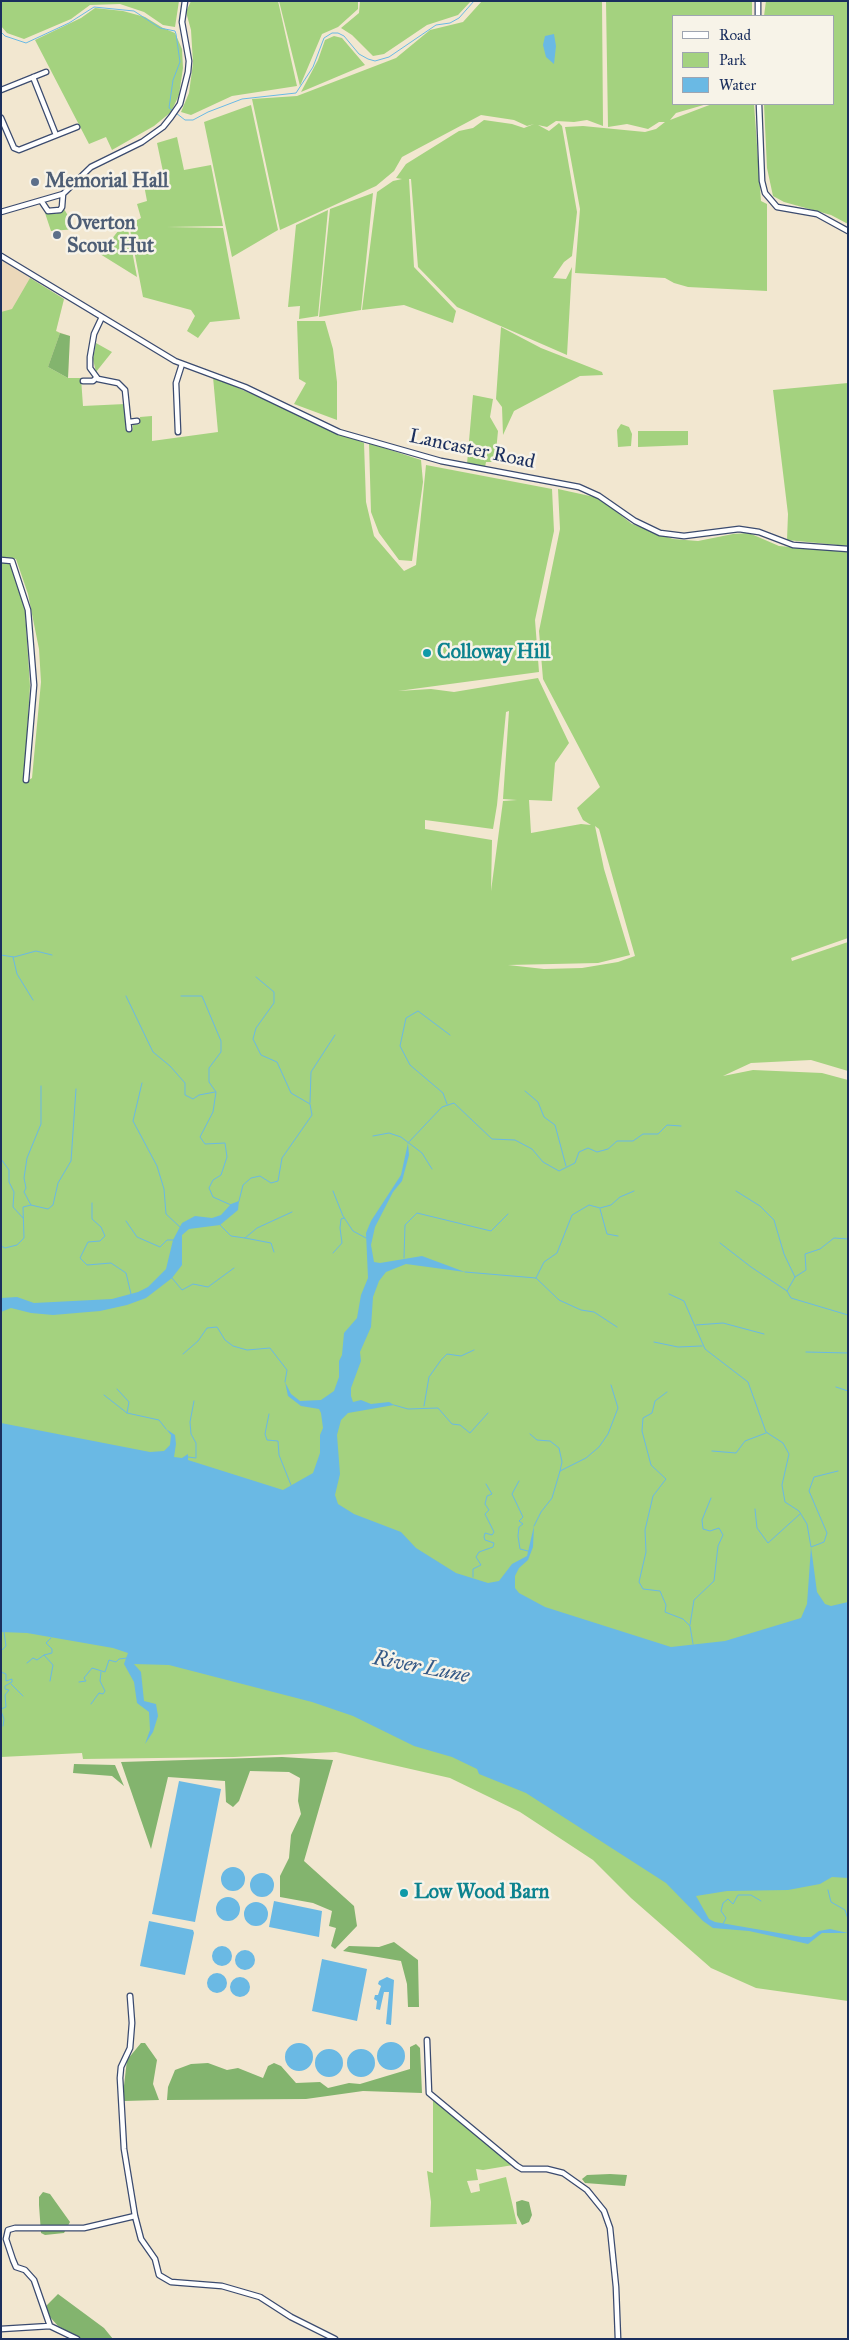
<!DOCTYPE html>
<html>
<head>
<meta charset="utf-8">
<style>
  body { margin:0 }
  #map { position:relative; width:849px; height:2340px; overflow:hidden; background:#f2e7d0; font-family:"IM FELL Great Primer",serif }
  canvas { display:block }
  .frame { position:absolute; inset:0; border:2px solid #1b2f5e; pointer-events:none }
  .legend { position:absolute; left:672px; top:15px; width:162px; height:90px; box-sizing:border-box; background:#f7f3e8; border:1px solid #9fa5b1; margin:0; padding:6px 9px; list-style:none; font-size:15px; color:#1b2f5e }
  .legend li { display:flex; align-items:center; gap:10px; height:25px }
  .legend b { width:25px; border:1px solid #9fa5b1 }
</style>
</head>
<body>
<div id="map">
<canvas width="849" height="2340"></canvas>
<div class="frame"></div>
<ul class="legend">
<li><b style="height:6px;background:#fff"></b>Road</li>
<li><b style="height:14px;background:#a4d27f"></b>Park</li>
<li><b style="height:14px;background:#6ab9e4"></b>Water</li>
</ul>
</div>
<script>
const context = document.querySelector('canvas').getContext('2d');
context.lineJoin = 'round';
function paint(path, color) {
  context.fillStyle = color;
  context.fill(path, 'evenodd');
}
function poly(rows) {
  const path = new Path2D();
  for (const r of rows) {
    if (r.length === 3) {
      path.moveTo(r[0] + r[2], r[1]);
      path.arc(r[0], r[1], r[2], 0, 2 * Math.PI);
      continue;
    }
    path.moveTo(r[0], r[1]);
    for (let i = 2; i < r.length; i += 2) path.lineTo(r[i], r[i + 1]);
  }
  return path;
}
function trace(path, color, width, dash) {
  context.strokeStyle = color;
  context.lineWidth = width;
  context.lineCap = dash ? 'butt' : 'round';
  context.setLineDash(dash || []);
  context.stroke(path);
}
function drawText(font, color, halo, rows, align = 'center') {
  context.font = font + ' "IM FELL Great Primer",serif';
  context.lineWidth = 5;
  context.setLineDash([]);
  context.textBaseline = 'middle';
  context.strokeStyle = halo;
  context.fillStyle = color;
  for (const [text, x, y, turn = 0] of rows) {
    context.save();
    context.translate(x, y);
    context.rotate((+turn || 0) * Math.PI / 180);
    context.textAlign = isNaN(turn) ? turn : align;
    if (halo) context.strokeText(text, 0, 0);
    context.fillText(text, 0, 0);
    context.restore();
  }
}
paint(poly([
  [1,260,64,299,56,331,70,336,68,378,1,338]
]), '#ebd8ba');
paint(poly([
  [1,1,179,1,175,27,163,25,144,12,120,4,90,5,71,19,24,39,7,33,1,26],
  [191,1,278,1,297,86,232,96,191,115,181,112,189,93,193,63,191,30,186,12],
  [279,1,358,1,358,9,338,27,322,34,300,86],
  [360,1,471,1,458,15,427,25,384,54,373,56,352,35,341,28,359,13],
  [482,1,602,1,603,126,587,120,574,122,556,121,547,127,538,125,549,131,559,123,562,126,577,212,572,256,564,262,553,278,566,279,572,267,567,355,457,307,418,267,411,179,409,179,414,267,456,311,453,323,404,305,362,310,377,192,393,181,402,179,396,178,406,164,459,131,473,128,484,120,512,124,524,128,534,124,527,126,514,120,481,115,402,157,394,171,376,186,280,230,252,99,297,96,396,58,430,30,463,22],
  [606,1,752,1,752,16,673,16,673,104,707,104,676,113,670,120,712,104,754,104,761,201,767,204,767,291,688,287,674,283,665,278,575,273,580,209,565,127,583,126,645,132,656,129,665,122,659,122,648,129,627,124,608,127],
  [766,1,848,1,848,224,831,215,784,202,773,196,767,168,764,104,833,104,833,16,764,16],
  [95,8,123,11,145,17,163,28,175,33,182,49,183,68,179,95,171,112,154,126,112,150,106,137,89,144,35,40,81,18],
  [334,36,342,38,365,65,301,92,318,60,325,40],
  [251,105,278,230,232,257,204,122],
  [177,137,184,170,211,165,223,226,167,227,223,228,240,319,210,322,198,338,187,331,195,316,191,310,143,297,129,224,141,218,137,204,147,201,144,185,165,181,157,143],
  [373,193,361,310,319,317,330,209],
  [64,209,76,229,51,231,45,213,56,214],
  [328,210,318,316,299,319,300,306,288,307,296,225],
  [127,224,137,277,100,254,122,226],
  [30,278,64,299,56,331,60,333,48,367,68,378,81,378,83,406,125,404,126,431,132,431,133,425,140,424,140,417,152,416,152,441,218,432,213,377,364,443,366,502,374,536,404,571,416,565,426,465,552,489,554,531,535,620,539,672,398,691,431,689,454,692,538,678,569,743,555,763,552,801,529,800,531,833,581,824,591,825,583,820,577,808,600,787,543,679,539,631,560,529,558,489,599,498,632,524,673,539,698,541,733,534,749,533,779,546,848,552,848,938,791,958,792,961,848,942,848,1071,811,1060,751,1063,723,1076,753,1070,822,1073,848,1080,848,1657,764,1682,1,1537,1,563,10,563,25,610,30,686,24,783,32,778,41,682,39,649,28,594,16,559,1,557,1,312,12,309],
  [509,711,503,799,517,800,503,801,491,891,492,840,425,829,425,820,493,829,497,805,506,712],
  [595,826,599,829,635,956,618,962,582,968,544,969,508,965,598,963,630,955,604,869],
  [297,321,325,321,333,349,337,382,337,420,294,404,306,383,299,379],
  [501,327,541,348,602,372,603,375,580,376,514,411,503,435,502,407,496,399],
  [96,343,112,352,96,372,93,359],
  [848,383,848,546,787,540,788,514,773,390],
  [473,395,493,399,490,417,498,431,495,462,486,462,485,467,467,464],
  [621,424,629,427,632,434,631,446,618,447,617,430],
  [638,431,688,431,688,445,638,447],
  [369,443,421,460,423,482,412,561,399,560,379,533,371,512],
  [1,1572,848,1699,848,2001,756,1988,711,1968,631,1898,593,1860,520,1812,450,1778,336,1752,234,1757,83,1759,82,1753,1,1757],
  [433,2099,513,2165,483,2170,476,2169,478,2180,467,2181,471,2193,480,2191,479,2184,506,2177,517,2224,430,2227,431,2202,427,2171,433,2173]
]), '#a4d27f');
paint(poly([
  [60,333,70,336,68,378,48,367],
  [282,1757,333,1760,304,1861,354,1906,357,1926,335,1949,331,1946,336,1928,329,1926,332,1911,313,1903,280,1897,280,1876,289,1858,291,1835,301,1814,298,1801,300,1778,289,1772,250,1771,239,1801,233,1807,226,1802,225,1781,168,1777,151,1849,121,1762],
  [74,1764,115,1765,124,1786,112,1776,73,1773],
  [394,1942,418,1960,419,2007,408,2007,407,1984,401,1961,343,1951,349,1946,379,1947],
  [141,2043,145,2043,157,2060,153,2084,159,2100,124,2101,123,2094,127,2060],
  [416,2044,420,2048,422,2093,363,2091,306,2099,167,2100,168,2087,175,2070,191,2064,208,2063,227,2070,238,2068,263,2078,268,2066,274,2063,281,2066,296,2083,320,2082,328,2088,349,2083,360,2084,410,2069,410,2047],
  [610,2174,627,2175,625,2186,585,2183,582,2179,587,2175],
  [43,2192,50,2194,70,2222,64,2233,45,2235,41,2233,39,2205,39,2197],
  [522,2200,529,2202,532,2215,529,2222,522,2225,517,2215,516,2202],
  [58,2294,104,2328,113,2339,81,2339,58,2326,50,2317,46,2306]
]), '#83b46e');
paint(poly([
  [554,34,556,46,554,64,546,57,543,45,545,36],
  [408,1143,409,1155,402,1181,393,1192,375,1227,371,1245,374,1262,380,1263,422,1256,465,1272,406,1264,386,1272,379,1281,373,1297,371,1327,360,1352,361,1361,351,1388,351,1396,353,1402,361,1400,371,1404,389,1402,394,1405,348,1413,341,1420,337,1435,340,1474,335,1495,338,1504,354,1514,401,1532,416,1548,456,1573,488,1583,499,1581,512,1564,527,1556,534,1526,533,1547,528,1560,519,1568,515,1576,515,1588,519,1593,545,1607,671,1647,725,1641,801,1618,807,1604,811,1547,817,1592,825,1604,831,1606,848,1602,848,1878,832,1877,820,1884,788,1890,727,1891,696,1896,709,1919,715,1922,802,1937,811,1937,819,1931,830,1929,848,1933,822,1933,808,1944,749,1931,713,1928,703,1921,666,1883,526,1793,479,1774,477,1769,452,1757,414,1746,353,1716,312,1702,169,1665,134,1664,141,1672,144,1701,156,1704,158,1716,153,1732,145,1744,150,1730,149,1712,137,1703,134,1682,124,1664,128,1653,113,1648,27,1633,1,1632,1,1423,150,1452,164,1451,170,1445,171,1435,166,1429,175,1435,176,1444,174,1457,182,1458,188,1454,188,1460,283,1490,313,1473,320,1453,320,1435,323,1428,321,1413,319,1409,301,1406,288,1396,285,1382,291,1394,300,1401,321,1400,334,1391,339,1377,339,1361,342,1355,344,1333,357,1318,361,1295,368,1278,366,1233,371,1221,401,1175],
  [239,1201,238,1210,220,1225,189,1229,182,1235,182,1265,172,1278,146,1298,127,1305,100,1311,53,1315,31,1313,11,1308,1,1312,1,1298,17,1297,34,1303,112,1299,138,1292,148,1287,166,1269,173,1240,182,1223,195,1216,212,1218,221,1215,231,1204],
  [179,1781,221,1789,195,1922,152,1914],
  [233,1879,12],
  [262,1885,12],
  [228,1909,12],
  [274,1901,322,1911,319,1937,269,1927],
  [256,1914,12],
  [149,1921,193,1930,194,1933,185,1975,140,1966],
  [222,1956,10],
  [245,1960,10],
  [322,1959,367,1969,357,2021,312,2011],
  [217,1983,10],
  [240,1987,10],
  [387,1977,394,1980,391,2025,386,2024,389,1992,384,1992,380,2010,376,2009,377,2001,374,1999,375,1995,378,1995,381,1986,378,1984,379,1981],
  [391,2056,14],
  [299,2057,14],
  [329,2063,14],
  [361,2063,14]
]), '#6ab9e4');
trace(poly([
  [1,32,5,36,26,43,69,23,94,7,134,11,160,28,175,31,176,34,180,62,173,80,169,108,173,111],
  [176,113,185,120,193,120,208,112,242,99,296,93,313,67,324,38,332,33,338,33,344,36,359,54,368,59,375,61,389,57,436,25,450,23,459,18,474,1],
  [1,955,14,957,36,951,52,955],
  [13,957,17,974,33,1000],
  [126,996,153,1052,170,1066,185,1083,185,1095,193,1099,199,1095,215,1092],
  [181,996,202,996,221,1041,221,1052,209,1068,209,1082,216,1092,213,1112,200,1137,205,1144,225,1143,227,1157,221,1175,213,1180,209,1188,213,1197,231,1205],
  [142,1083,133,1121,157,1166,164,1189,166,1214,180,1227],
  [525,1091,538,1102,544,1117,555,1125,566,1166],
  [310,1103,311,1072,335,1035],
  [447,1104,443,1093,410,1065,400,1046,406,1018,418,1011,450,1035],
  [373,1136,389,1133,401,1137,422,1153,432,1169],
  [408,1143,442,1107,454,1103,492,1139,515,1140,532,1149,543,1162,559,1171,575,1163,579,1152,588,1148,597,1152,608,1149,617,1141,633,1141,643,1134,658,1134,667,1125,681,1126],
  [1,1159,9,1170,9,1182,14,1192,13,1207,23,1218],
  [333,1191,343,1216,353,1231,366,1238],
  [736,1191,760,1206,774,1220,784,1254,795,1277,787,1291,791,1298,848,1315],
  [239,1201,243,1185,251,1178,260,1176,271,1183,278,1181,282,1158,312,1115,310,1104,291,1093,277,1062,261,1055,253,1039,256,1028,274,1003,274,992,256,977],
  [92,1203,92,1219,101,1227,105,1236,100,1241,88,1242,80,1258,87,1265,111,1263,126,1273,131,1294],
  [31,1205,24,1192,26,1188,24,1178,27,1158,41,1124,41,1086],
  [600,1209,607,1234,618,1236],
  [126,1221,137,1237,160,1247,167,1240,173,1240],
  [220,1225,231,1236,245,1238,257,1228,292,1212],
  [245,1238,271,1243,274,1252],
  [720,1243,751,1267,787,1291],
  [1,1246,5,1248,17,1245,24,1238,23,1207,31,1205,48,1209,53,1205,58,1183,71,1161,76,1089],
  [333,1253,342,1243,340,1228,341,1219,344,1218],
  [404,1258,405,1225,417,1213,491,1231,508,1214],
  [465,1272,536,1278,559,1300,581,1310,594,1312,617,1327],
  [795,1277,806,1270,805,1254,820,1249,834,1238,848,1239],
  [172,1278,182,1290,193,1284,208,1287,234,1268],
  [536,1278,544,1262,557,1253,572,1215,589,1205,600,1208,611,1205,620,1197,634,1191],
  [669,1294,684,1301,705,1349,748,1382,766,1432,783,1443,789,1454,782,1485,785,1502,799,1511,807,1524,811,1547,824,1542,827,1533,809,1491,814,1477,838,1471],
  [696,1325,723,1323,764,1334],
  [654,1342,678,1347,702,1346],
  [806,1352,848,1353],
  [183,1354,198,1341,207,1328,217,1327,225,1340,233,1346,247,1350,270,1348,287,1370,285,1382],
  [836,1387,848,1391],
  [117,1389,129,1402,127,1413],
  [667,1392,655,1401,652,1413,643,1418,642,1431,651,1465,666,1479,653,1496,645,1530,646,1552,639,1582,643,1589,660,1591,666,1605,665,1612,683,1619,690,1626,693,1644],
  [104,1395,127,1413,159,1420,166,1429],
  [394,1405,408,1409,438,1408,452,1424,460,1425,470,1433,488,1413],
  [424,1406,429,1377,441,1360,447,1354,461,1356,474,1350],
  [269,1414,265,1434,267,1440,278,1441,279,1455,291,1485],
  [530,1434,537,1440,550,1441,559,1448,562,1462,560,1471],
  [712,1451,736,1453,745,1441,766,1433],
  [188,1457,196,1458,196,1443,191,1434,190,1422,194,1401],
  [519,1481,512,1494,523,1517,519,1521,523,1524,519,1527,518,1536,520,1549,528,1551],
  [755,1509,757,1528,768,1543,800,1514],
  [534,1526,541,1512,552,1498,560,1471,586,1458,599,1447,608,1434,618,1408,611,1385],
  [473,1577,473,1569,481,1565,476,1557,479,1552,493,1547,494,1543,485,1540,484,1537,485,1533,492,1535,494,1532,485,1514,489,1510,485,1504,487,1496,492,1494,486,1484],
  [690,1625,694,1600,714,1581,718,1546,723,1535,719,1528,710,1531,703,1529,702,1520,711,1498],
  [1,1651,6,1646,4,1632],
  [27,1663,33,1658,37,1660,44,1655],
  [1,1672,6,1674,6,1681,12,1679,12,1682,5,1686,5,1689,9,1690,5,1695,6,1707,1,1709],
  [50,1681,53,1665,44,1655,52,1653,52,1649,46,1643,51,1638],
  [79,1682,86,1681,84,1678,92,1668,105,1672,109,1660,116,1662,119,1659,127,1658],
  [11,1684,23,1696],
  [91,1704,99,1693,103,1694,105,1691,100,1681,101,1672],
  [1,1711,4,1719,3,1726],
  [828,1890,831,1902,845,1910,848,1919],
  [723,1924,726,1918,721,1911,723,1903,728,1899,733,1904,738,1895,751,1895,761,1901]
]), '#6ab9e4', 1);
const minor = poly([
  [758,16,758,1],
  [33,77,56,135],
  [1,90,46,72],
  [759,104,762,181,765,193,777,207,817,214,848,231],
  [1,118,14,148,19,150,77,127],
  [42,202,48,211,60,210,62,207,63,194],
  [1,212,63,194,91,167,142,142,163,127,171,117,180,104,188,72,189,61,182,22,185,1],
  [1,256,175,361,245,387,339,432,441,461,579,487,599,496,635,521,660,533,684,536,739,529,759,532,793,545,848,549],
  [102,317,94,334,90,357,90,368,98,379,118,383,125,390,129,429],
  [83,381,93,381,96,378],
  [129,422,137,421],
  [178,432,176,383,182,364],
  [1,560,12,561,28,610,34,685,26,780],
  [130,1996,132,2023,130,2048,121,2067,120,2078,124,2149,135,2216,141,2239,155,2259,159,2275,171,2282,222,2286,260,2297,291,2317,335,2339],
  [427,2040,429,2093,517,2166,522,2169,547,2169,563,2173,587,2190,604,2211,610,2228,616,2287,618,2339],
  [50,2326,34,2280,25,2270,16,2267,13,2260,6,2239,8,2230,15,2228,84,2228,135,2216],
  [1,2329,50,2326,77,2339]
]);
trace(minor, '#3b4b6f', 7);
trace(minor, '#fff', 4.5);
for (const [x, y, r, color] of [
  [35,182,5,"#5c6f8a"],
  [57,235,5,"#5c6f8a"],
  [427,653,5,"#0f9aa8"],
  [404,1893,5,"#0f9aa8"]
]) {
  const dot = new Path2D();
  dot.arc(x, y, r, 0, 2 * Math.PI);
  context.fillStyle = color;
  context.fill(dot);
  trace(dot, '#f7f3e8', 2);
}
drawText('bold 20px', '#4e5e75', '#f7f3e8', [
  ["Memorial Hall",45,182],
  ["Overton",67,224],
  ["Scout Hut",67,247]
], 'left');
drawText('20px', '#1b2f5e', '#f7f3e8', [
  ["Lancaster Road",472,450,12]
]);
drawText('bold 20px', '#0d838f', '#f7f3e8', [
  ["Colloway Hill",437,653],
  ["Low Wood Barn",414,1893]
], 'left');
drawText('italic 21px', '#335886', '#f7f3e8', [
  ["River Lune",421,1668,11]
]);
</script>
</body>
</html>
